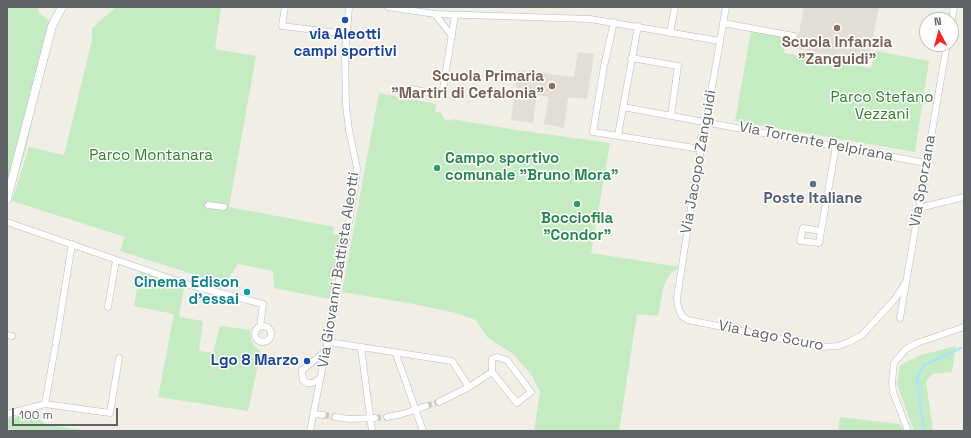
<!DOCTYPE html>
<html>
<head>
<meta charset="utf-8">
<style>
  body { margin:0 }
  #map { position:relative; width:971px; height:438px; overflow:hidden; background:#f1eee6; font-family:"Space Grotesk",sans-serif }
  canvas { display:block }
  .frame { position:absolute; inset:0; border:8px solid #5e6368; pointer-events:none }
  .north { position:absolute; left:919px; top:12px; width:40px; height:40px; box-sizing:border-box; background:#fff; border:1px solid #bfc1c3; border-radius:50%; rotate:354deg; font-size:11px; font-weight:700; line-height:16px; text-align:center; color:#5e6368 }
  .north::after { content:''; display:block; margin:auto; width:14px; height:18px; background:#fa2425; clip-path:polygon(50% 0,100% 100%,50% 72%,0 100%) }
  .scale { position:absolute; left:12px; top:408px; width:106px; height:18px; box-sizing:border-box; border:2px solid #5e6368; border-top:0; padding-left:5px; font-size:12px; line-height:14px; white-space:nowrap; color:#5e6368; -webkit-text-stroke:3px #fff; paint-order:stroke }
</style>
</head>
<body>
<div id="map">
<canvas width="971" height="438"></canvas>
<div class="frame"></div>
<div class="north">N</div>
<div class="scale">100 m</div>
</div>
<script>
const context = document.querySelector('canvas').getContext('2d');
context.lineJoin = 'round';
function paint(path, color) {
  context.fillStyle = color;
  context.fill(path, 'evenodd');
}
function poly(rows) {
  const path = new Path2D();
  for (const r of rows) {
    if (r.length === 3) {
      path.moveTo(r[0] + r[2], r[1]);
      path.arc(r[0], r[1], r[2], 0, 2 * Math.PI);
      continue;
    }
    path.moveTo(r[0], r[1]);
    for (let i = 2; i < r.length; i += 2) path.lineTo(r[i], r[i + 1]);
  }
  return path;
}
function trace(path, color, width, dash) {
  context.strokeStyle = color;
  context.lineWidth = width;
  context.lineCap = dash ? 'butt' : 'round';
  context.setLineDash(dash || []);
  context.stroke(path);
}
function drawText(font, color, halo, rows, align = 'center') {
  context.font = font + ' "Space Grotesk",sans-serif';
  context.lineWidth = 3;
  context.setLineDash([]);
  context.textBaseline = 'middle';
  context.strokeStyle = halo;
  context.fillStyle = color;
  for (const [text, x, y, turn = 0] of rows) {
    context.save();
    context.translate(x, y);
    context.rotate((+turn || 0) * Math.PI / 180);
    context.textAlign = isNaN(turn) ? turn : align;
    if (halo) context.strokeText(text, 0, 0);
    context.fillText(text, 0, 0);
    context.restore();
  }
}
paint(poly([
  [804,7,879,7,868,62,796,49],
  [578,52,594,54,587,99,568,97,564,128,544,124,549,97,537,95,533,123,511,120,518,70,574,77]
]), '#e2ddd5');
paint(poly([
  [7,7,38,7,39,13,55,26,24,156,7,203],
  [116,7,221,7,215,49,256,56,229,207,334,227,333,234,341,235,330,299,274,288,273,271,238,264,228,279,205,278,120,251,125,237,12,201,29,147,64,155,92,40,92,28],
  [751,31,786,38,784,53,871,68,875,51,929,61,915,152,735,121],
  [379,93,436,104,435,112,441,112,444,119,451,121,452,119,516,130,610,143,591,253,680,267,670,274,664,285,658,316,637,314,619,431,534,431,540,392,531,374,512,353,488,338,476,320,456,313,414,304,342,292],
  [140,272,184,286,179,317,203,321,199,351,213,353,220,326,250,330,251,339,254,346,261,351,248,411,158,397,174,314,134,306],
  [956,346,952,372,932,374,926,382,933,431,914,431,897,384,900,365,921,355],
  [31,413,47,425,89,431,24,431,7,429,7,419],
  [840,417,899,424,904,431,838,431]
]), '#c4ebc1');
trace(poly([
  [924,431,917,378,924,365,961,348]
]), '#a9e1ff', 2);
trace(poly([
  [426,406,439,402],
  [323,415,335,417],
  [375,418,387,417]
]), '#cccbc6', 6, [6, 3]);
const street = poly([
  [285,7,282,26,346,34],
  [388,7,435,14,590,19,720,41],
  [726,7,691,207,677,298,678,307,682,316,688,320,821,347,838,346,849,342,862,335,895,299,906,282],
  [435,14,452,36],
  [614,22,604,66,593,132,701,149],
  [723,23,794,36],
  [951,24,954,7],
  [670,33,675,7],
  [631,58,678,66,671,115],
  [411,89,442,95,455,15],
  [623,107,926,163],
  [618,135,638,26],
  [208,205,224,207],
  [919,208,964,197],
  [7,222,186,284,263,304,260,327],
  [821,231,803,228,800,241,819,243,836,146],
  [108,307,116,260],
  [900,318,947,44],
  [263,334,8],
  [7,335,12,336],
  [328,342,452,361,469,387],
  [56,343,72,244],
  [361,348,372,431],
  [396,354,423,431],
  [497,357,507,360,531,392,517,403,492,372,492,359,497,357],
  [321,376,317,381,312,383,307,383,303,380,302,374,302,370,305,368,322,354,326,350],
  [439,402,469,387,492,372],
  [45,404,55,348],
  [7,414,45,404,110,413,119,358],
  [314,414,323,415],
  [335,417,349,419,375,418],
  [387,417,402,414,426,406],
  [310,431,332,319,355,188,357,168,349,130,346,105,345,56,349,7],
  [908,431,893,392,892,382,894,363,906,349,917,343,964,327]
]);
const secondary = poly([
  [7,199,52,26,62,7]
]);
trace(street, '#b7babe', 7);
trace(secondary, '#b8bcc1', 9);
trace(street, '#fff', 6);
trace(secondary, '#fff', 8);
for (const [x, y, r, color] of [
  [345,20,4,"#1a4fb4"],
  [837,28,4,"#8d6e63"],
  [552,86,4,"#8d6e63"],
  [437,168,4,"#2e9e5b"],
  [813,184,4,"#5c6f8a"],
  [577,204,4,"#2e9e5b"],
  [247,292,4,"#0f9aa8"],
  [307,361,4,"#1a4fb4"]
]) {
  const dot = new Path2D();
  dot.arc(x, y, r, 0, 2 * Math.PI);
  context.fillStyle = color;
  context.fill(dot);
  trace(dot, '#fff', 1.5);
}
drawText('bold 15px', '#164399', '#fff', [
  ["via Aleotti",345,35],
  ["campi sportivi",345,52],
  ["Lgo 8 Marzo",299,361,"right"]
]);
drawText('bold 15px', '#785e54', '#fff', [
  ["Scuola Infanzia",837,43],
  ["\"Zanguidi\"",837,60],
  ["Scuola Primaria",544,77,"right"],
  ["\"Martiri di Cefalonia\"",544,94,"right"]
]);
drawText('15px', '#2f812b', '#fff', [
  ["Parco Stefano",882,98],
  ["Vezzani",882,115],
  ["Parco Montanara",151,156]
]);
drawText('15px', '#5e6368', '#fff', [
  ["Via Torrente Pelpirana",816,142,11],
  ["Via Jacopo Zanguidi",699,162,-80],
  ["Via Sporzana",923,181,-80],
  ["Via Giovanni Battista Aleotti",339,270,-81],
  ["Via Lago Scuro",771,336,11]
]);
drawText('bold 15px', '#27864d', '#fff', [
  ["Campo sportivo",445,159],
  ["comunale \"Bruno Mora\"",445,176],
  ["Bocciofila",577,219,"center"],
  ["\"Condor\"",577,236,"center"]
], 'left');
drawText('bold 15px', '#4e5e75', '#fff', [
  ["Poste Italiane",813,199]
]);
drawText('bold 15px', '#0d838f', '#fff', [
  ["Cinema Edison",239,283],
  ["d'essai",239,300]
], 'right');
</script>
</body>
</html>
